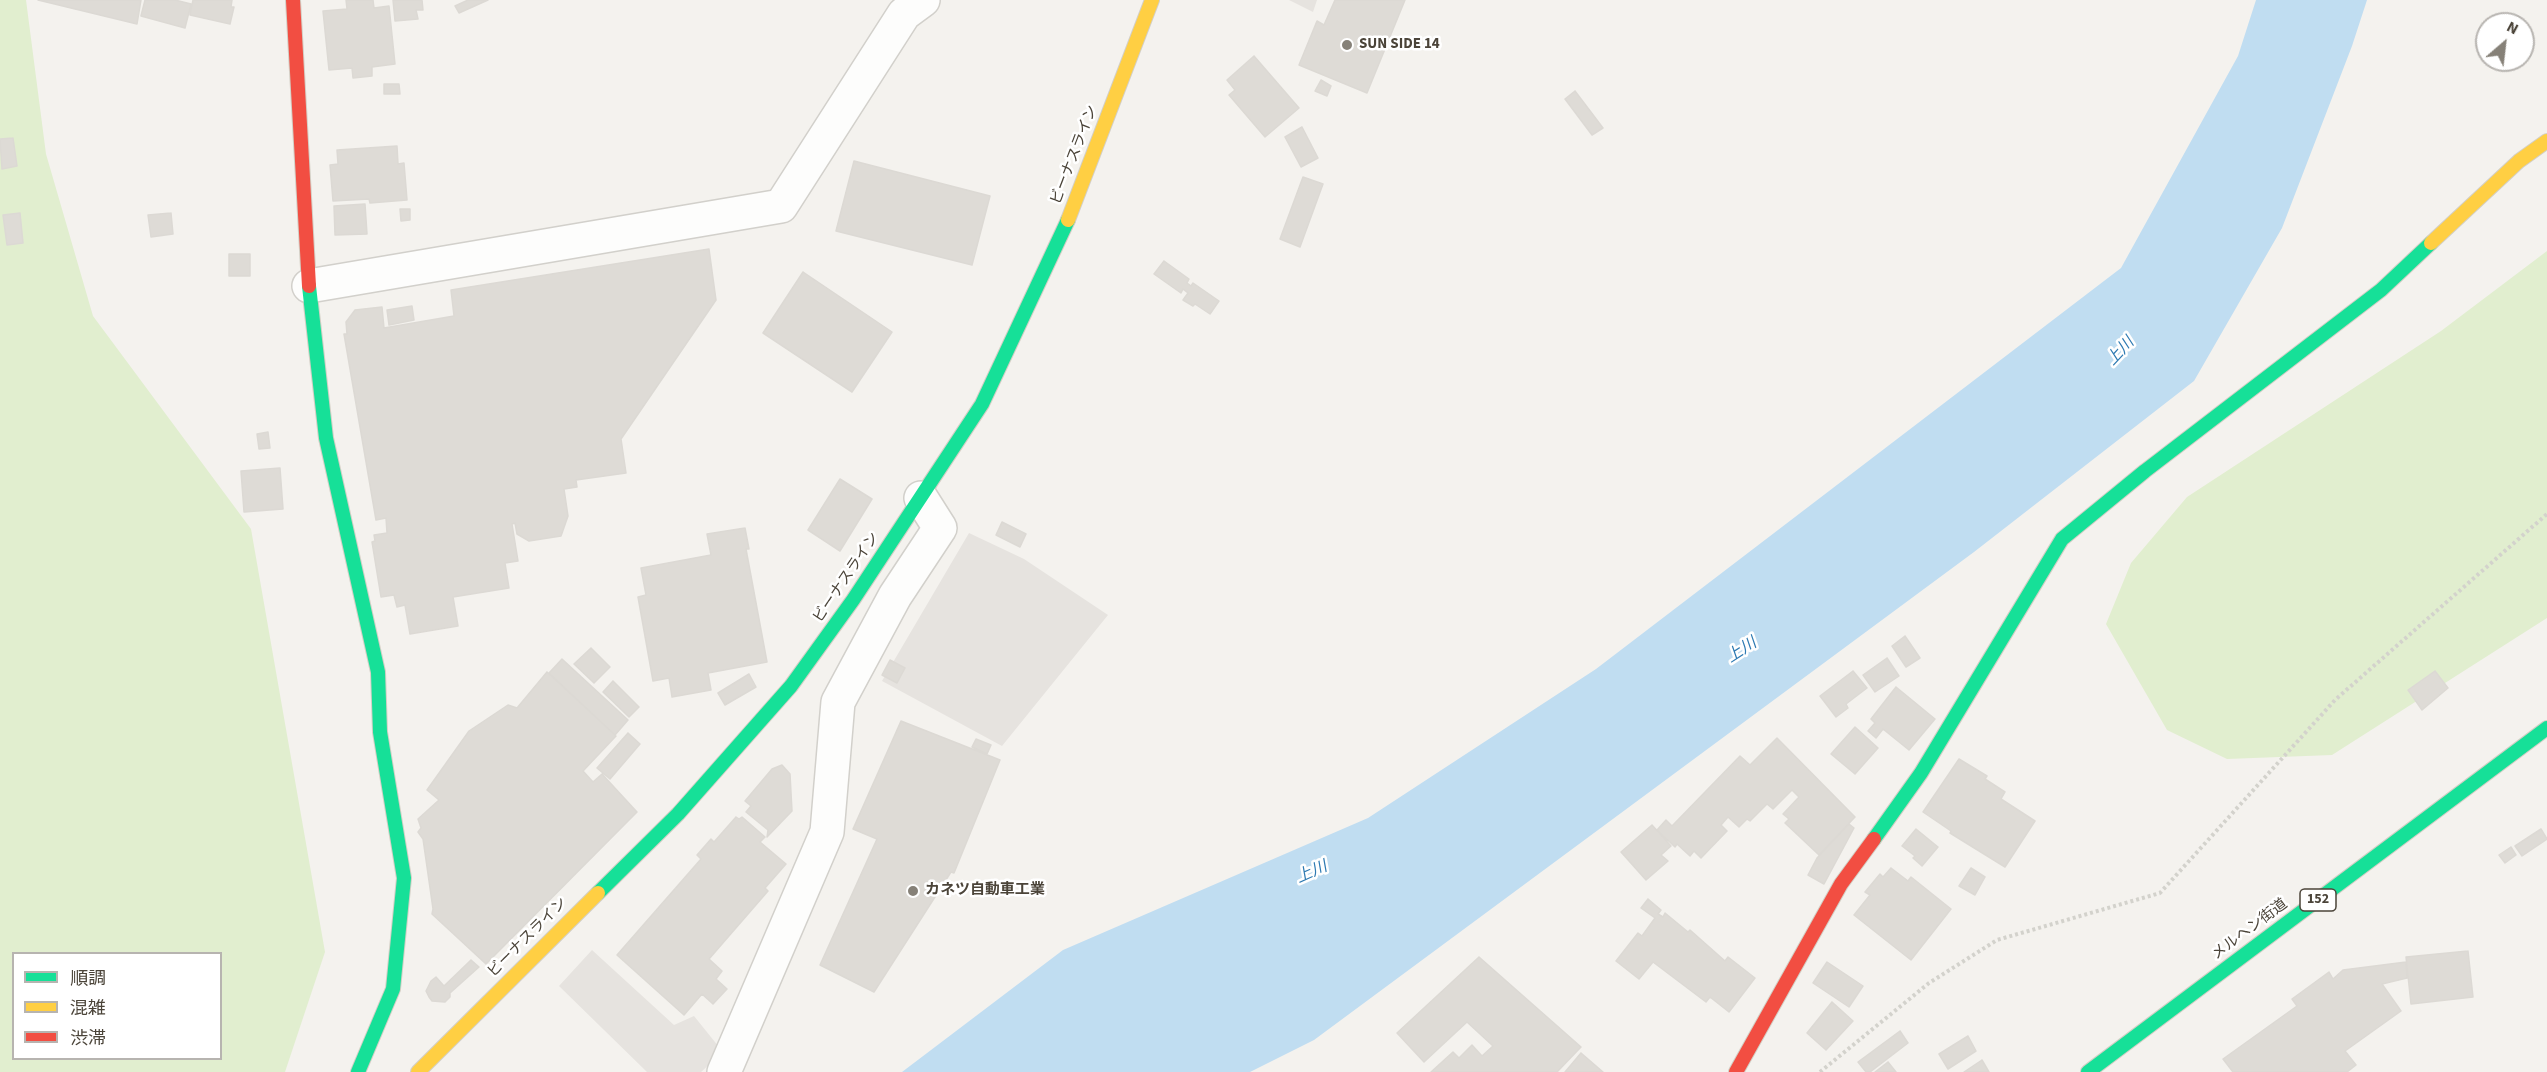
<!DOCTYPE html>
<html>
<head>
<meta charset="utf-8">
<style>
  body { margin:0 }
  #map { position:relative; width:2547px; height:1072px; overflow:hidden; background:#f4f2ee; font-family:"Source Sans 3","Noto Sans JP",sans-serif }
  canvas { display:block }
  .legend { position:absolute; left:12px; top:952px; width:210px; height:108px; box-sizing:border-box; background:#fff; border:2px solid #b7b4b0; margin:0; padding:8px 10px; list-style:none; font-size:18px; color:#4b4439 }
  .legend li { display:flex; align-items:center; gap:12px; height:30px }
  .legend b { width:30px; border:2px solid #b7b4b0 }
  .north { position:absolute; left:2475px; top:12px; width:60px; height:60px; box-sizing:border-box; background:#fff; border:2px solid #b7b4b0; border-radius:50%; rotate:28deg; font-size:16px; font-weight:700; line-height:24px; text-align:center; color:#4b4439 }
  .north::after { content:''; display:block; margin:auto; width:21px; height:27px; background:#868178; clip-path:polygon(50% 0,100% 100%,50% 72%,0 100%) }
</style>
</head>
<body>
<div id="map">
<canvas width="2547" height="1072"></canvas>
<ul class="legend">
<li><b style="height:8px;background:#16e098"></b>順調</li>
<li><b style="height:8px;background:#ffcf43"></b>混雑</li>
<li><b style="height:8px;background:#f24e42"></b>渋滞</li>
</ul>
<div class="north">N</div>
</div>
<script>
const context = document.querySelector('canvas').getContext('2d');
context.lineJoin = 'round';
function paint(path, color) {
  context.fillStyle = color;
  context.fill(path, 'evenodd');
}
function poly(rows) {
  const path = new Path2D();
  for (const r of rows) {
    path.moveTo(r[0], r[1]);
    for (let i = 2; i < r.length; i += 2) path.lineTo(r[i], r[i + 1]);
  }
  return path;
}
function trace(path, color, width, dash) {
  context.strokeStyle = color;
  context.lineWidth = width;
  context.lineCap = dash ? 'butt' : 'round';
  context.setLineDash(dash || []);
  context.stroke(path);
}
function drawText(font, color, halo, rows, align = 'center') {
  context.font = font + ' "Source Sans 3","Noto Sans JP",sans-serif';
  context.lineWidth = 5;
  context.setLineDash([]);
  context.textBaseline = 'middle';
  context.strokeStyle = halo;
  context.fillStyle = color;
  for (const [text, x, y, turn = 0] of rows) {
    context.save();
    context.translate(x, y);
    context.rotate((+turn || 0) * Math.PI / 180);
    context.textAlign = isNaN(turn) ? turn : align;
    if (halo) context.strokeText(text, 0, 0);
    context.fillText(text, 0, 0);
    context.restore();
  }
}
paint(poly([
  [0,0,26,0,46,154,93,316,251,529,325,952,285,1072,0,1072],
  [14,954,220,954,220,1058,14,1058],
  [2547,251,2547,618,2332,755,2227,759,2167,730,2106,624,2131,563,2187,497,2441,331]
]), '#e1eecf');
paint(poly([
  [1289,0,1317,0,1313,12],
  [969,533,1024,559,1108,615,1002,746,882,681],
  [592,950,674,1025,694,1016,723,1052,701,1072,647,1072,559,986]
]), '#e6e3df');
paint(poly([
  [2256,0,2367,0,2352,46,2282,228,2194,381,1974,552,1314,1040,1250,1072,902,1072,1063,950,1368,818,1596,669,2121,268,2238,56]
]), '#c0ddf1');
const building = poly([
  [38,0,141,0,137,24,38,0],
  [145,0,175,0,191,4,185,28,141,16,145,0],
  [193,0,232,0,231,7,234,7,230,24,190,15,193,0],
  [346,0,373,0,374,8,389,6,395,64,372,67,372,76,353,78,352,68,329,70,323,11,347,9,346,0],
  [393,0,422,0,423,10,416,10,418,19,395,21,393,0],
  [468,0,488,0,459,13,455,6,468,0],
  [1335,0,1405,0,1367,93,1299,65,1317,21,1324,25,1335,0],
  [1254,56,1299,108,1265,137,1229,95,1235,90,1227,80,1254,56],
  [1321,80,1331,86,1327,96,1315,91,1321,80],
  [384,84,399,84,400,94,384,94,384,84],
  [1575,91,1603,128,1592,135,1565,99,1575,91],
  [1302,127,1318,158,1301,167,1285,137,1302,127],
  [13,138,17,166,2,169,0,139,13,138],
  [397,146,398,164,404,163,407,200,370,203,369,199,333,201,330,165,338,164,337,150,397,146],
  [854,161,990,196,972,265,836,231,854,161],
  [1303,177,1323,184,1300,247,1280,239,1303,177],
  [365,204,367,234,335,235,334,206,365,204],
  [400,209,410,209,410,220,401,221,400,209],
  [20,213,23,243,7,245,3,215,20,213],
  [171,213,173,234,151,237,148,215,171,213],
  [709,249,716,300,621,439,626,473,576,480,577,487,564,489,568,516,561,536,529,541,517,534,515,523,512,524,518,561,505,563,509,588,453,597,458,626,410,634,405,605,397,607,394,595,381,597,372,542,375,541,374,535,387,533,386,518,376,520,344,334,347,334,346,322,355,310,382,307,384,328,454,316,451,290,709,249],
  [229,254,250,254,250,276,229,276,229,254],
  [1164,261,1189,279,1187,283,1191,286,1193,283,1219,301,1210,314,1195,304,1193,306,1183,300,1188,293,1183,289,1181,293,1154,274,1164,261],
  [803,272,892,332,852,392,763,333,803,272],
  [412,306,414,320,389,325,387,310,412,306],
  [268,432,270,448,259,449,257,434,268,432],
  [280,468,283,509,244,512,241,471,280,468],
  [840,479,872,499,840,551,808,530,840,479],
  [1002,522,1026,534,1020,547,996,535,1002,522],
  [745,528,749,549,746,549,767,662,708,673,711,690,672,697,669,678,653,681,638,597,646,595,641,568,711,555,707,534,745,528],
  [1905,636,1920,658,1906,667,1892,646,1905,636],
  [591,648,610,667,594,683,574,664,591,648],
  [1887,658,1899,676,1875,692,1863,675,1887,658],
  [562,659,628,720,615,735,549,673,562,659],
  [890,660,905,668,897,683,882,675,890,660],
  [1853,671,1867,688,1846,704,1848,708,1836,717,1820,696,1853,671],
  [2435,671,2448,688,2422,710,2408,690,2435,671],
  [547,672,616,736,583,771,593,782,602,774,637,812,486,964,432,914,433,909,423,839,418,832,421,828,418,819,439,800,427,790,469,731,508,705,517,708,547,672],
  [749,674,756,687,725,705,718,693,749,674],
  [613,681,639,707,629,717,603,692,613,681],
  [1896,687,1935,719,1909,750,1883,729,1876,738,1868,731,1875,723,1871,719,1896,687],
  [901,721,1000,760,954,873,951,872,874,992,820,965,877,839,853,829,901,721],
  [1855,727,1878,748,1855,774,1831,754,1855,727],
  [628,733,640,744,610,779,597,768,628,733],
  [1777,738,1855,817,1819,855,1785,823,1789,819,1783,814,1799,797,1792,790,1773,809,1767,804,1750,821,1747,819,1739,827,1728,817,1721,825,1727,831,1701,858,1694,851,1690,856,1677,844,1675,847,1657,830,1666,820,1672,826,1740,756,1750,765,1777,738],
  [976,739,991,745,987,754,972,747,976,739],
  [1959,759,1987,776,1985,779,2005,792,2001,799,2035,821,2005,867,1950,833,1951,831,1923,812,1959,759],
  [782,765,790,774,792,811,767,837,768,830,746,812,751,806,745,801,772,769,782,765],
  [736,817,739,819,742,817,765,837,760,842,786,864,765,888,768,891,709,959,722,971,716,979,727,989,713,1004,702,994,684,1015,617,955,701,859,697,855,711,839,714,842,736,817],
  [1849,824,1854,828,1824,884,1808,875,1817,858,1849,824],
  [1652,825,1671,846,1661,855,1668,861,1646,880,1621,852,1652,825],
  [1916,829,1938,847,1922,866,1913,858,1915,856,1902,846,1916,829],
  [2541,829,2547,839,2522,856,2515,846,2541,829],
  [2511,847,2516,855,2505,863,2499,855,2511,847],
  [1891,868,1908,881,1911,877,1951,909,1911,960,1854,915,1870,895,1865,892,1880,874,1883,877,1891,868],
  [1971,868,1985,877,1975,895,1959,886,1971,868],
  [1648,899,1661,910,1658,914,1663,917,1665,913,1688,932,1690,930,1725,961,1728,957,1755,978,1729,1012,1710,997,1706,1002,1653,962,1639,979,1616,961,1638,933,1642,936,1655,918,1641,908,1648,899],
  [2468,951,2473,997,2411,1004,2406,957,2468,951],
  [1479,957,1581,1047,1557,1072,1431,1072,1453,1052,1459,1058,1472,1045,1482,1056,1493,1046,1467,1022,1424,1062,1397,1033,1479,957],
  [471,960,479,967,450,993,450,997,445,1002,432,1001,429,997,426,991,431,981,436,977,444,986,471,960],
  [1827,962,1863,986,1849,1007,1813,983,1827,962],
  [2406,962,2407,978,2382,984,2401,1011,2345,1051,2356,1065,2347,1072,2233,1072,2223,1059,2297,1006,2292,999,2329,972,2333,979,2343,970,2406,962],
  [1832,1002,1853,1021,1826,1050,1807,1033,1832,1002],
  [1900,1031,1908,1043,1870,1072,1866,1072,1858,1062,1900,1031],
  [1968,1036,1976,1051,1948,1069,1939,1054,1968,1036],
  [1581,1053,1603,1072,1565,1072,1581,1053],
  [1982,1060,1989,1072,1964,1072,1982,1060],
  [1888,1062,1896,1072,1875,1072,1888,1062]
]);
paint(building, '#dedbd6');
trace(building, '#dcd9d4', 1.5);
const street = poly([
  [309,286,781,206,904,14,923,0],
  [724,1072,827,832,838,702,895,596,940,528,921,498]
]);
const fast = poly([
  [309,286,326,438,378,672,380,732,404,878,393,989,358,1072],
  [1874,839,1921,773,2062,539,2145,471,2381,290,2431,243],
  [598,893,678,814,791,686,853,600,982,404,1068,220],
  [2088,1072,2547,728]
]);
const slow = poly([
  [1068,220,1152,0],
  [2431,243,2519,161,2547,141],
  [418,1072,598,893]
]);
const jam = poly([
  [293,0,309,286],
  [1736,1072,1841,884,1874,839]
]);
trace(street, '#d2d0cb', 36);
trace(fast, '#d3cfc5', 16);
trace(slow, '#d3cfc5', 16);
trace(jam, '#d3cfc5', 16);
trace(poly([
  [1820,1072,1929,983,1997,940,2160,893,2335,700,2547,514]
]), '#d3d2cc', 4, [3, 3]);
trace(street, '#fdfdfc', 33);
trace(fast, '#16e098', 14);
trace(slow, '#ffcf43', 14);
trace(jam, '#f24e42', 14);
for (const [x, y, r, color] of [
  [1347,45,6,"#868178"],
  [913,891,6,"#868178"]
]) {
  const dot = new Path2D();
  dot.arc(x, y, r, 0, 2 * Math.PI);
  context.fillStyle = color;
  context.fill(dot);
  trace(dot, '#fff', 2);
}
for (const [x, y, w] of [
  [2318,900,36]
]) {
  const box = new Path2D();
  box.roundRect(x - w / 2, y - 11, w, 22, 4.5);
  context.fillStyle = '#fff';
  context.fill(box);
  trace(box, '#4b4439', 1.5);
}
drawText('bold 14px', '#4b4439', null, [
  ["152",2318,900]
]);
drawText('bold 15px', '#4b4439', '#fff', [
  ["SUN SIDE 14",1359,45],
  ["カネツ自動車工業",925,891]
], 'left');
drawText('15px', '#4b4439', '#fff', [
  ["ビーナスライン",1075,155,-69],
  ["ビーナスライン",847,578,-56],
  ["メルヘン街道",2250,930,-37],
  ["ビーナスライン",528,938,-45]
]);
drawText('italic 16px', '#2e7ab2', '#fff', [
  ["上川",2121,352,-47],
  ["上川",1742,651,-33],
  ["上川",1312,873,-24]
]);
</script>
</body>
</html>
